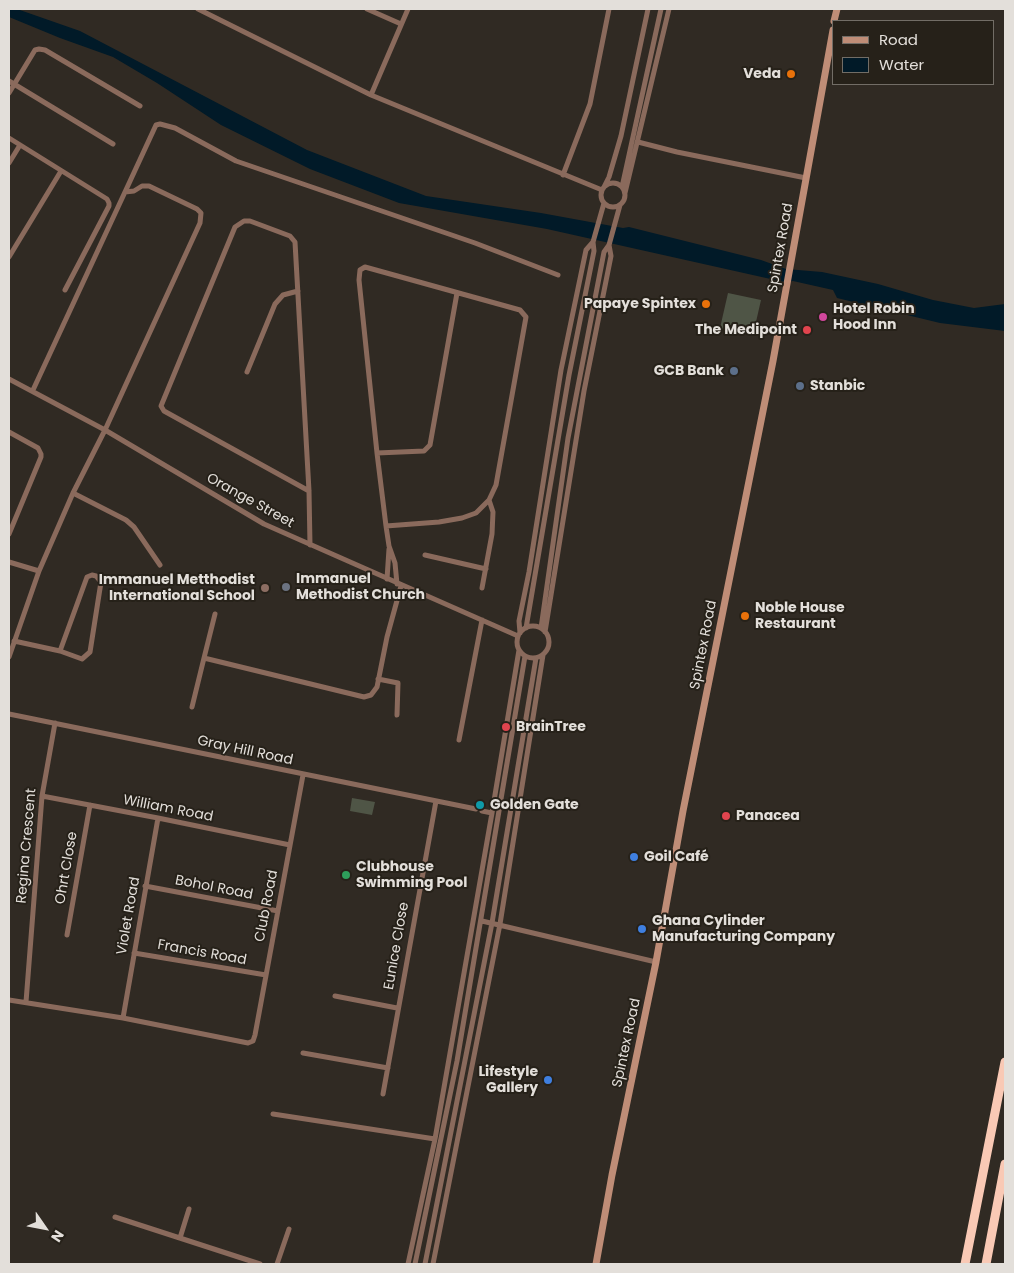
<!DOCTYPE html>
<html>
<head>
<meta charset="utf-8">
<style>
  body { margin:0 }
  #map { position:relative; width:1014px; height:1273px; overflow:hidden; background:#302a23; font-family:Poppins,sans-serif }
  canvas { display:block }
  .frame { position:absolute; inset:0; border:10px solid #e3dfda; pointer-events:none }
  .legend { position:absolute; left:832px; top:20px; width:162px; height:65px; box-sizing:border-box; background:#262119; border:1px solid #726d66; margin:0; padding:6px 9px; list-style:none; font-size:15px; color:#e3dfda }
  .legend li { display:flex; align-items:center; gap:10px; height:25px }
  .legend b { width:25px; border:1px solid #726d66 }
  .north { position:absolute; left:20px; top:1203px; width:50px; height:50px; -webkit-text-stroke:4px #262119; paint-order:stroke; rotate:123deg; font-size:14px; font-weight:700; line-height:20px; text-align:center; color:#e3dfda }
  .north::after { content:''; display:block; margin:auto; width:18px; height:22px; background:#e3dfda; clip-path:polygon(50% 0,100% 100%,50% 72%,0 100%) }
</style>
</head>
<body>
<div id="map">
<canvas width="1014" height="1273"></canvas>
<div class="frame"></div>
<ul class="legend">
<li><b style="height:6px;background:#bf8d77"></b>Road</li>
<li><b style="height:14px;background:#011a28"></b>Water</li>
</ul>
<div class="north">N</div>
</div>
<script>
const context = document.querySelector('canvas').getContext('2d');
context.lineJoin = 'round';
function paint(path, color) {
  context.fillStyle = color;
  context.fill(path, 'evenodd');
}
function poly(rows) {
  const path = new Path2D();
  for (const r of rows) {
    if (r.length === 3) {
      path.moveTo(r[0] + r[2], r[1]);
      path.arc(r[0], r[1], r[2], 0, 2 * Math.PI);
      continue;
    }
    path.moveTo(r[0], r[1]);
    for (let i = 2; i < r.length; i += 2) path.lineTo(r[i], r[i + 1]);
  }
  return path;
}
function trace(path, color, width, dash) {
  context.strokeStyle = color;
  context.lineWidth = width;
  context.lineCap = dash ? 'butt' : 'round';
  context.setLineDash(dash || []);
  context.stroke(path);
}
function drawText(font, color, halo, rows, align = 'center') {
  context.font = font + ' Poppins,sans-serif';
  context.lineWidth = 4;
  context.setLineDash([]);
  context.textBaseline = 'middle';
  context.strokeStyle = halo;
  context.fillStyle = color;
  for (const [text, x, y, turn = 0] of rows) {
    context.save();
    context.translate(x, y);
    context.rotate((+turn || 0) * Math.PI / 180);
    context.textAlign = isNaN(turn) ? turn : align;
    if (halo) context.strokeText(text, 0, 0);
    context.fillText(text, 0, 0);
    context.restore();
  }
}
paint(poly([
  [728,293,761,300,753,335,720,328],
  [352,798,375,802,372,815,350,811]
]), '#4f5546');
paint(poly([
  [9,9,17,9,80,31,307,150,426,196,541,213,623,228,629,227,761,260,786,269,822,272,878,284,933,300,974,308,1005,304,1005,331,940,323,837,298,833,290,793,281,784,282,547,229,399,203,310,169,221,125,157,83,113,57,60,38,9,17]
]), '#011a28');
trace(poly([
  [198,9,371,95,602,190],
  [367,9,401,24],
  [9,81,113,144],
  [9,93,35,50,39,49,45,50,140,106],
  [371,95,408,9],
  [9,138,107,199,109,203,109,206,65,290],
  [638,142,677,152,806,178],
  [9,163,20,145],
  [563,175,590,104,609,9],
  [613,195,12],
  [604,187,609,177,621,136,648,9],
  [622,187,661,9],
  [125,192,156,125,160,124,175,128,236,161,475,243,558,275],
  [625,193,669,9],
  [9,257,61,171],
  [247,372,275,304,283,295,298,291],
  [9,379,105,430,264,524,518,636],
  [9,432,38,448,41,454,41,457,9,534],
  [377,453,424,451,430,445,457,293],
  [309,491,164,411,161,406,235,227,244,221,250,221,290,236,295,242,309,491,310,545],
  [73,493,126,520,134,527,160,565],
  [386,526,439,522,462,518,476,513,489,500,496,485,526,317,520,310,365,267,360,270,359,280,377,453,386,526,389,546,395,563,397,584],
  [425,555,486,569],
  [9,562,39,571],
  [387,579,389,549],
  [482,588,492,534,493,512,489,500],
  [533,642,16],
  [526,628,569,375,594,251,593,242,604,203],
  [541,628,568,438,604,252,609,245],
  [545,632,584,391,611,256,609,245,620,205],
  [520,633,519,621,529,572,561,370,586,250,593,242],
  [14,641,60,651,87,577,92,575,96,576,101,582,90,652,82,659,60,651],
  [9,657,39,571,73,493,105,430,200,223,201,213,197,209,149,186,142,186,134,191,125,192,33,390],
  [204,658,215,614],
  [378,679,398,683,397,715],
  [192,707,204,658,364,697,371,695,377,687,387,637,401,586],
  [9,714,476,809],
  [459,740,482,620],
  [42,796,158,818,290,845],
  [482,811,492,813],
  [145,886,278,911],
  [482,921,656,962],
  [67,935,90,805],
  [134,953,266,975],
  [335,996,397,1008],
  [9,1000,123,1018,248,1043,253,1041,255,1035,303,775],
  [26,1002,42,796,55,723],
  [123,1018,158,818],
  [303,1053,388,1068],
  [383,1094,436,801],
  [273,1114,435,1139],
  [115,1217,260,1264],
  [180,1238,189,1209],
  [277,1264,289,1229],
  [408,1264,435,1139,492,813,519,650],
  [415,1264,457,1061,525,656],
  [425,1264,492,923,536,658],
  [433,1264,500,924,543,655]
]), '#8a6a5c', 5);
trace(poly([
  [834,21,837,9],
  [596,1264,612,1175,656,962,683,811,773,361,833,30]
]), '#bf8d77', 7);
trace(poly([
  [965,1264,1005,1062],
  [986,1264,1005,1164]
]), '#f9c9b5', 9);
for (const [x, y, r, color] of [
  [791,74,5,"#e8710a"],
  [706,304,5,"#e8710a"],
  [823,317,5,"#d1479c"],
  [807,330,5,"#e0444e"],
  [734,371,5,"#5c6f8a"],
  [800,386,5,"#5c6f8a"],
  [286,587,5,"#6b7280"],
  [265,588,5,"#8d6e63"],
  [745,616,5,"#e8710a"],
  [506,727,5,"#e0444e"],
  [480,805,5,"#0f9aa8"],
  [726,816,5,"#e0444e"],
  [634,857,5,"#3f7fe0"],
  [346,875,5,"#2e9e5b"],
  [642,929,5,"#3f7fe0"],
  [548,1080,5,"#3f7fe0"]
]) {
  const dot = new Path2D();
  dot.arc(x, y, r, 0, 2 * Math.PI);
  context.fillStyle = color;
  context.fill(dot);
  trace(dot, '#262119', 2);
}
drawText('bold 14px', '#e3dfda', '#262119', [
  ["Veda",781,74,"right"],
  ["Papaye Spintex",696,304,"right"],
  ["Hotel Robin",833,309],
  ["Hood Inn",833,325],
  ["The Medipoint",797,330,"right"],
  ["GCB Bank",724,371,"right"],
  ["Stanbic",810,386],
  ["Immanuel",296,579],
  ["Methodist Church",296,595],
  ["Immanuel Metthodist",255,580,"right"],
  ["International School",255,596,"right"],
  ["Noble House",755,608],
  ["Restaurant",755,624],
  ["BrainTree",516,727],
  ["Golden Gate",490,805],
  ["Panacea",736,816],
  ["Goil Café",644,857],
  ["Clubhouse",356,867],
  ["Swimming Pool",356,883],
  ["Ghana Cylinder",652,921],
  ["Manufacturing Company",652,937],
  ["Lifestyle",538,1072,"right"],
  ["Gallery",538,1088,"right"]
], 'left');
drawText('14px', '#e3dfda', '#262119', [
  ["Spintex Road",781,248,-80],
  ["Orange Street",250,501,29],
  ["Spintex Road",704,645,-79],
  ["Gray Hill Road",245,751,12],
  ["William Road",168,809,11],
  ["Regina Crescent",27,846,-85],
  ["Ohrt Close",67,868,-80],
  ["Bohol Road",214,888,11],
  ["Club Road",267,906,-79],
  ["Violet Road",129,916,-80],
  ["Eunice Close",397,946,-80],
  ["Francis Road",202,953,10],
  ["Spintex Road",627,1043,-78]
]);
</script>
</body>
</html>
